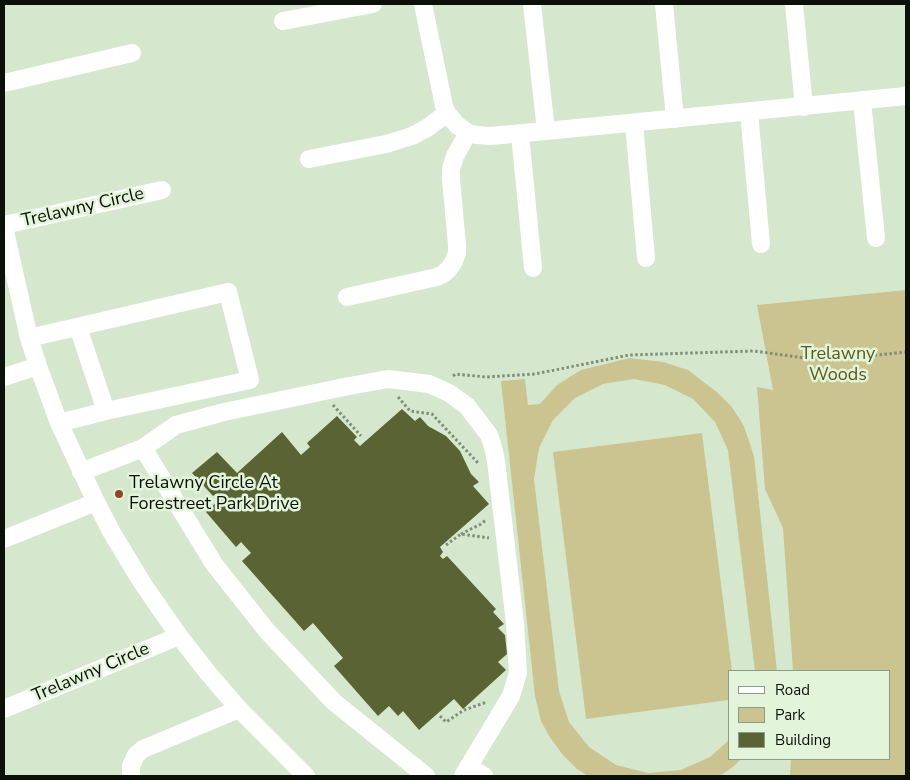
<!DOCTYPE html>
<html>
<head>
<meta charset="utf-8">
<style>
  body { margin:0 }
  #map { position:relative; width:910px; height:780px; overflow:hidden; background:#d5e8ce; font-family:"Nunito Sans",sans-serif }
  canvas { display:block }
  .frame { position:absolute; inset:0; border:5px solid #0b1108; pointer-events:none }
  .legend { position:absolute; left:728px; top:670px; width:162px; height:90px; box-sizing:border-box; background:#e2f5db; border:1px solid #8c9a87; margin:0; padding:6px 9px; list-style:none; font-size:15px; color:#0b1108 }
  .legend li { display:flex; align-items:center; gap:10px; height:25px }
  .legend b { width:25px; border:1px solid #8c9a87 }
</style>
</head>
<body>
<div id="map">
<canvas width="910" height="780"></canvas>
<div class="frame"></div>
<ul class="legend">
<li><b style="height:6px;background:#fff"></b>Road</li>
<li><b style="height:14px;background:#cbc491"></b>Park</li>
<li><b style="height:14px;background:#596333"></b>Building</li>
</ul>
</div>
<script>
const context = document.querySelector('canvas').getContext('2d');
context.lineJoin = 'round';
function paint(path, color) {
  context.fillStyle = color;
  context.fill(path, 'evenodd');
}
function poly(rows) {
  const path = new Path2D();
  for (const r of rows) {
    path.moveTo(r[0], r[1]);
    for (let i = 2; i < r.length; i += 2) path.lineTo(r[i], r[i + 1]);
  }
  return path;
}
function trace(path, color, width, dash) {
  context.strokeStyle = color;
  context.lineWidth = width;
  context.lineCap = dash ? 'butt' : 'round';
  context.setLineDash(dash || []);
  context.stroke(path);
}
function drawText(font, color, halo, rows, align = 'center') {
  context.font = font + ' "Nunito Sans",sans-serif';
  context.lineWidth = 5;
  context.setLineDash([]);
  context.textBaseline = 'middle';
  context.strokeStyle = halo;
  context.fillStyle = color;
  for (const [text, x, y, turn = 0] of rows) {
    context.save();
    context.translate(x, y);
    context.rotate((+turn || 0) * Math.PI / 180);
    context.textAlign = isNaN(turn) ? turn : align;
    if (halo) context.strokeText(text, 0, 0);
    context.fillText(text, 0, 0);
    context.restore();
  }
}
paint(poly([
  [906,290,906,776,790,776,791,759,889,759,889,671,793,671,783,528,765,489,757,387,773,390,757,305],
  [630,358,663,362,688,370,718,393,732,407,744,426,754,456,777,671,755,671,728,450,715,422,693,399,665,385,634,379,603,384,575,398,553,420,539,448,534,479,559,691,569,722,589,747,616,765,648,773,681,770,710,757,729,740,729,759,741,759,733,767,720,776,588,776,577,769,562,754,549,736,541,721,535,696,501,381,525,379,528,405,540,404,557,385,581,370],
  [702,433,732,671,729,671,729,700,586,719,553,452]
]), '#cbc491');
paint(poly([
  [402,409,415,421,420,417,428,426,446,436,460,451,471,474,479,482,473,486,489,504,440,547,443,552,440,556,443,559,447,556,496,609,493,612,504,624,498,628,505,635,507,654,498,662,506,670,463,709,454,699,419,730,403,711,398,716,389,706,378,716,334,666,343,658,313,623,304,631,242,561,251,553,241,542,236,547,206,512,220,499,216,494,213,496,192,473,217,452,237,473,282,432,301,455,310,447,307,443,337,416,357,437,354,440,360,446]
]), '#596333');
trace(poly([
  [453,376,456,374,486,377,535,374,629,355,754,351,812,359,857,357,906,352],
  [398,397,410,411,432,414,479,464],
  [333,405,361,436],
  [461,534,481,524,486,520],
  [446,545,461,534,489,538],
  [440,716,446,722,464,710,487,702]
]), '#808d7b', 3, [2.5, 2.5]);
trace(poly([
  [423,4,444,106,447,113,457,125,468,133,477,135,490,136,546,131,906,96],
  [532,4,546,131],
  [664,4,675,119],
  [794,4,804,107],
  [283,21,373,4],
  [4,83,132,53],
  [862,101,876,238],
  [749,112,761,244],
  [634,123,646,258],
  [520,134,533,268],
  [309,159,386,144,412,136,427,128,447,113],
  [4,225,162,190],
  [4,227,29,338,38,366,59,423,96,502,112,533,143,584,179,636,208,673,239,709,306,776],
  [347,297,437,277,443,274,449,269,454,261,457,253,457,245,451,179,451,169,455,156,468,133],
  [78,327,106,411],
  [29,338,228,292,250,380,106,411,59,423],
  [4,377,38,366],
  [143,448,214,564,267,631,334,702,426,776],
  [81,472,143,448,176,425,224,412,349,386,388,379,429,384,449,393,467,406,489,435,493,447,496,461,515,623,518,673,511,696,463,776],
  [4,539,96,502],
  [4,709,179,636],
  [469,767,484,776],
  [131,776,131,766,136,755,143,749,239,709]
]), '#fff', 18);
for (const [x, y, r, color] of [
  [119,494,5,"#8f4823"]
]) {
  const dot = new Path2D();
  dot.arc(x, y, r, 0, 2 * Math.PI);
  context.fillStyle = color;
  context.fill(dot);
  trace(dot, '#e2f5db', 2);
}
drawText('18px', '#0b1108', '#e2f5db', [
  ["Trelawny Circle",83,208,-13],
  ["Trelawny Circle",91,673,-23]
]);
drawText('18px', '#5f5619', '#e2f5db', [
  ["Trelawny",838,355],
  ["Woods",838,376]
]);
drawText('18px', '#0b1108', '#e2f5db', [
  ["Trelawny Circle At",129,484],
  ["Forestreet Park Drive",129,505]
], 'left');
</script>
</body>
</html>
